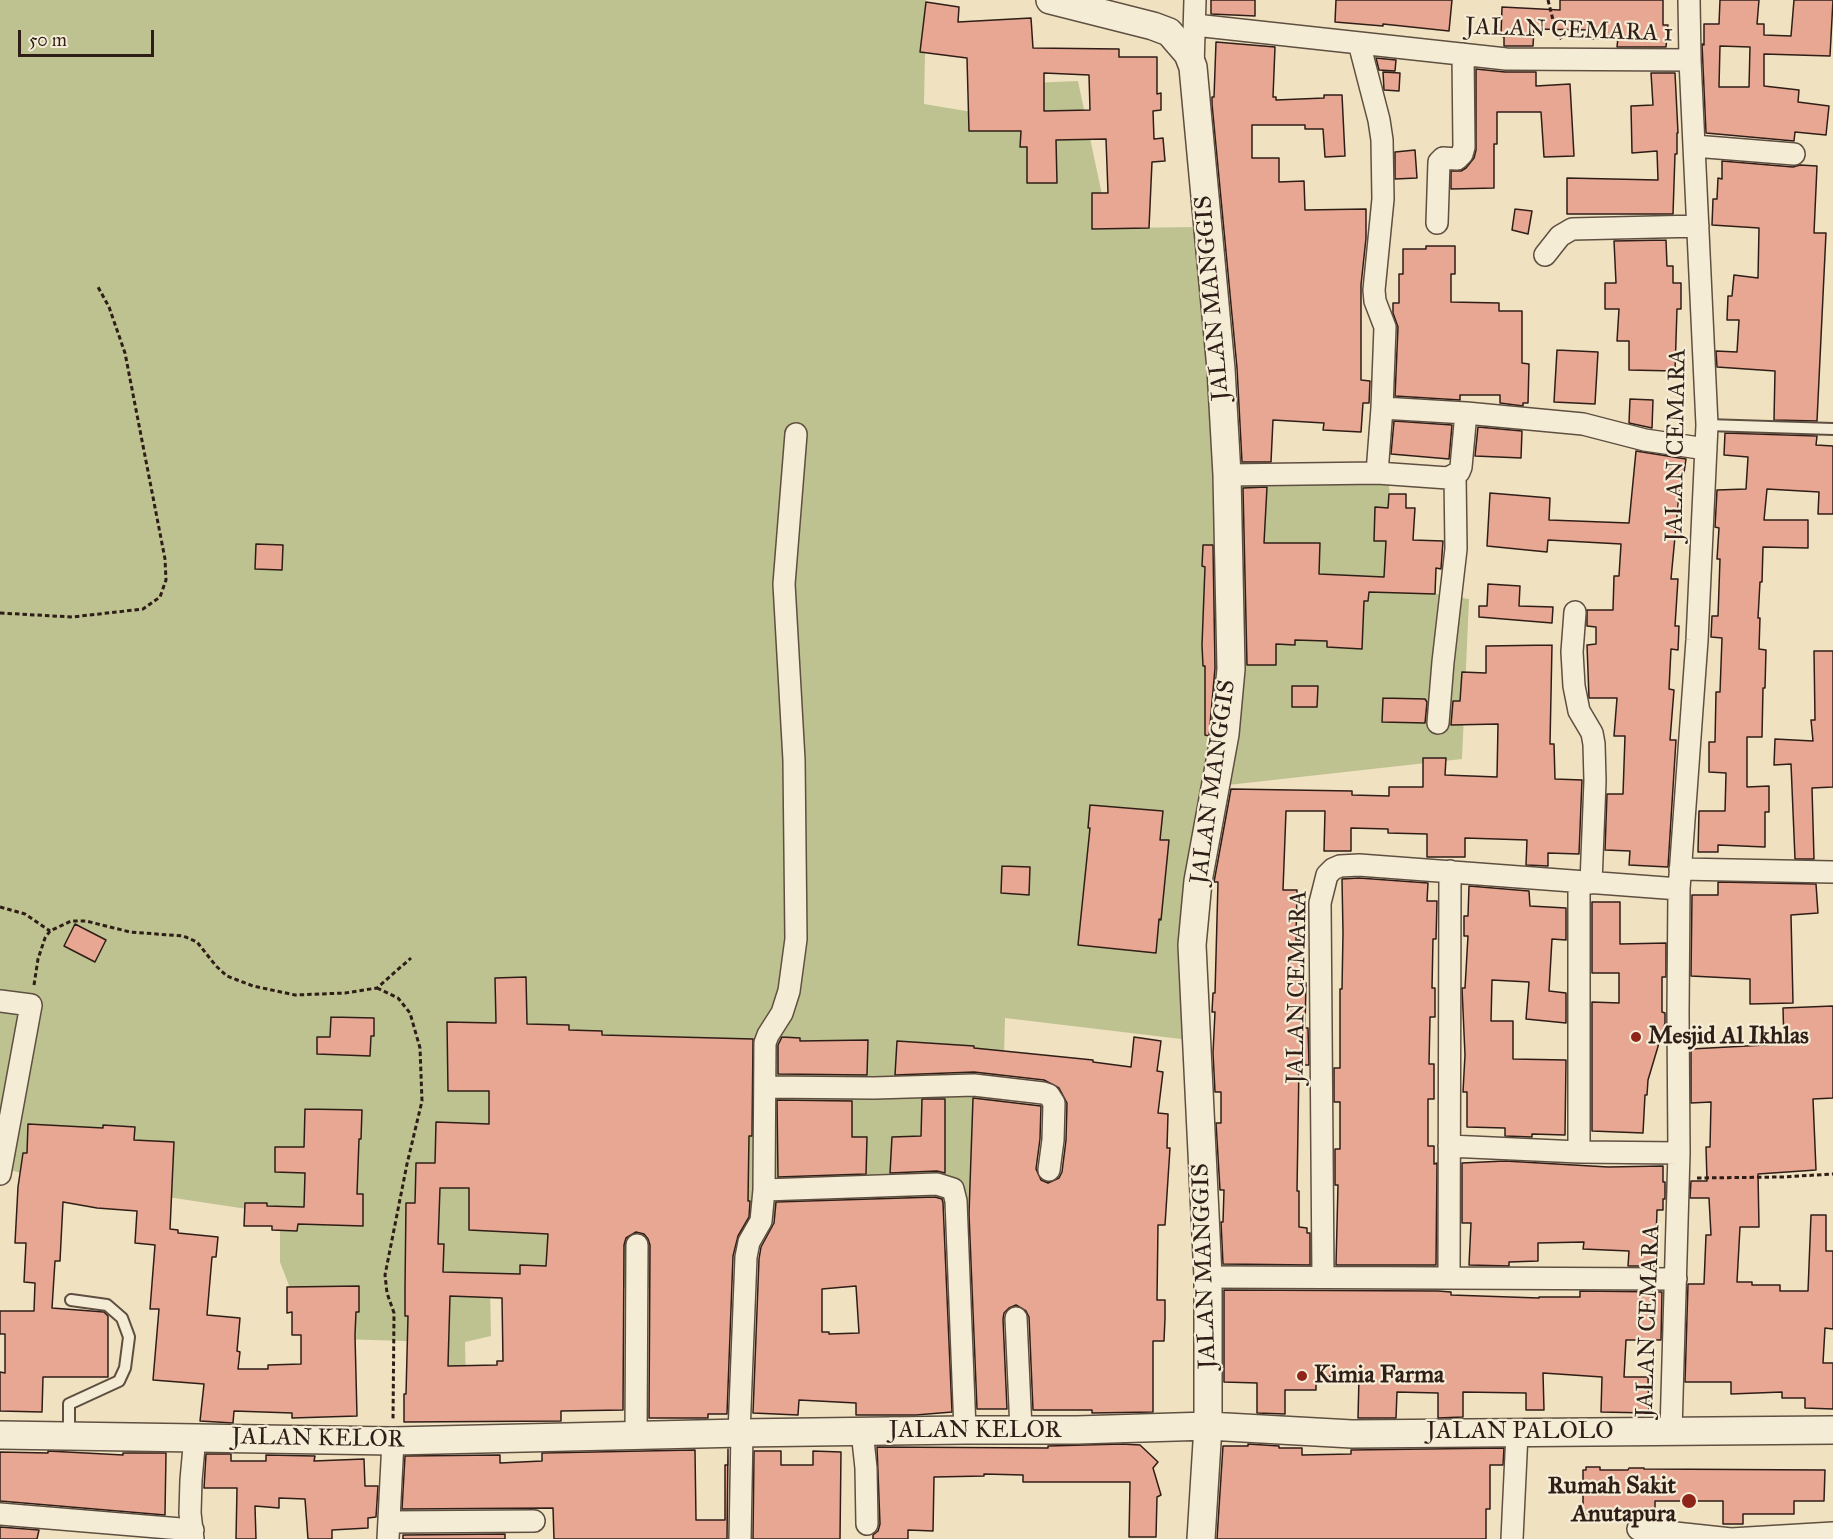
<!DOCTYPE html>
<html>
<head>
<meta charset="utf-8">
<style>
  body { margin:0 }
  #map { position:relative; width:1833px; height:1539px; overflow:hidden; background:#f0e2c0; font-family:"IM FELL Great Primer",serif }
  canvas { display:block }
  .scale { position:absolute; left:18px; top:30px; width:136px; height:27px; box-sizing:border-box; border:3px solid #2f1e17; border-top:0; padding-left:8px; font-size:18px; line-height:21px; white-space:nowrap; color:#2f1e17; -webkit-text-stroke:4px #f5ecd6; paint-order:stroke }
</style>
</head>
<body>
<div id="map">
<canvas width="1833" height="1539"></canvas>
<div class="scale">50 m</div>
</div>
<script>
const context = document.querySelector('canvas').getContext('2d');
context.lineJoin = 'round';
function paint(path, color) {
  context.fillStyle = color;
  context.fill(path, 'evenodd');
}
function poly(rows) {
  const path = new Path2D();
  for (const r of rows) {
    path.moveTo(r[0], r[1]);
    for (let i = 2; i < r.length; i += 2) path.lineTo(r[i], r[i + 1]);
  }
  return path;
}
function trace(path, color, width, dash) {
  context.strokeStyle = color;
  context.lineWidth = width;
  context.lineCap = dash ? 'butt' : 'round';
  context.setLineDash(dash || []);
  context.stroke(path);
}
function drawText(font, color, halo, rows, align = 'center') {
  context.font = font + ' "IM FELL Great Primer",serif';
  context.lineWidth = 4.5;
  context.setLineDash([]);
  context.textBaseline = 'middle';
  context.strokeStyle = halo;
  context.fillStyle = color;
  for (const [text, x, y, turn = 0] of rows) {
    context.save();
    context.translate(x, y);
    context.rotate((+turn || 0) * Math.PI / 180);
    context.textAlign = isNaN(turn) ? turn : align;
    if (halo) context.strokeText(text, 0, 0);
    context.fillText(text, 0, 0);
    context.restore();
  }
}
paint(poly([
  [0,0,926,0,924,104,1008,118,1031,83,1078,81,1109,228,1202,227,1228,471,1387,462,1395,556,1422,592,1469,599,1462,759,1228,785,1206,827,1198,1041,1005,1018,1000,1207,775,1218,678,1232,680,1288,490,1287,491,1336,465,1342,466,1385,439,1390,435,1342,309,1338,280,1262,280,1214,35,1177,0,1167]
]), '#bdc290');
const building = poly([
  [1211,0,1255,0,1255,16,1211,14,1211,0],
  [1336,0,1452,0,1449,31,1383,24,1383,26,1335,22,1336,0],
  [1560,0,1663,0,1663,25,1668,25,1666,47,1617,47,1618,37,1590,39,1589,30,1534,29,1533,46,1504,46,1504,37,1501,36,1502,7,1560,10,1560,0],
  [1720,0,1759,0,1757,24,1764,24,1764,35,1791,36,1794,0,1833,0,1830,56,1764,54,1764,86,1799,90,1798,102,1829,106,1826,135,1795,132,1794,141,1706,133,1702,44,1704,45,1704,24,1719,24,1720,0],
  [1720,46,1750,47,1749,87,1719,87,1720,46],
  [926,2,959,7,958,22,1031,18,1033,48,1119,49,1119,57,1157,57,1157,94,1161,93,1161,110,1153,111,1154,139,1163,138,1165,161,1152,162,1149,228,1092,229,1092,193,1108,193,1106,139,1056,140,1057,183,1027,183,1027,147,1020,147,1021,131,969,131,967,58,920,52,926,2],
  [1044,73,1089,75,1090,110,1044,111,1044,73],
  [1216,42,1275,47,1273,97,1276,97,1276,100,1324,98,1324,95,1342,95,1345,156,1325,157,1323,129,1305,129,1305,125,1252,125,1252,158,1279,158,1279,182,1304,181,1305,210,1366,209,1366,238,1361,285,1361,380,1370,381,1369,403,1363,403,1361,432,1323,430,1324,423,1273,420,1271,462,1242,462,1237,368,1212,104,1212,97,1214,97,1216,42],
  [1376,58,1396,60,1395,71,1379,70,1376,58],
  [1476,69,1505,72,1536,72,1536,86,1570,84,1574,156,1544,157,1541,112,1497,112,1497,144,1494,144,1494,188,1451,189,1451,171,1461,171,1466,168,1474,158,1476,150,1476,69],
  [1383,72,1400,73,1399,91,1384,90,1383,72],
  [1651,73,1675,73,1678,133,1677,133,1677,154,1675,154,1673,214,1567,214,1567,178,1658,180,1657,151,1632,153,1631,106,1653,105,1651,73],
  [1415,150,1417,178,1395,179,1395,152,1415,150],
  [1722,161,1793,167,1800,165,1817,166,1814,233,1826,233,1817,421,1774,420,1775,371,1717,367,1716,351,1737,352,1739,320,1727,320,1728,296,1732,296,1734,275,1758,278,1759,228,1712,225,1713,199,1717,199,1718,178,1722,179,1722,161],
  [1515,209,1532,211,1528,234,1512,230,1515,209],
  [1666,240,1667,266,1673,266,1673,283,1681,283,1681,309,1677,309,1675,371,1629,370,1629,341,1617,341,1619,309,1605,309,1605,283,1616,283,1614,241,1666,240],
  [1426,246,1455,246,1455,274,1451,274,1451,302,1499,303,1499,311,1522,311,1522,363,1529,364,1528,403,1523,403,1523,406,1500,403,1500,395,1460,395,1460,400,1395,396,1398,327,1393,313,1393,303,1399,303,1399,274,1403,274,1403,249,1426,249,1426,246],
  [1557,350,1598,352,1595,404,1554,402,1557,350],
  [1630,399,1653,400,1652,428,1629,423,1630,399],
  [1394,421,1452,425,1449,459,1391,454,1394,421],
  [1478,427,1522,431,1521,458,1475,456,1478,427],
  [1725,433,1817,436,1816,445,1833,446,1833,514,1818,514,1819,492,1767,489,1764,520,1808,520,1808,548,1763,547,1762,582,1760,582,1758,618,1760,618,1759,649,1766,650,1765,688,1763,688,1762,737,1747,737,1747,787,1769,786,1769,812,1765,812,1765,847,1718,845,1718,852,1698,852,1699,811,1725,811,1726,773,1709,772,1709,742,1715,742,1716,692,1720,692,1722,638,1711,637,1712,616,1718,616,1720,559,1717,559,1719,528,1715,527,1717,490,1746,489,1748,457,1724,455,1725,433],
  [1636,451,1686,459,1684,473,1681,473,1671,579,1678,579,1675,626,1679,626,1678,650,1671,649,1669,689,1674,690,1670,740,1676,740,1668,867,1629,865,1630,851,1605,850,1607,794,1623,794,1625,736,1614,736,1617,698,1589,698,1587,645,1596,644,1596,627,1587,626,1587,610,1613,610,1614,576,1619,576,1621,544,1548,540,1547,552,1487,546,1490,493,1550,498,1549,520,1629,523,1636,451],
  [1267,487,1264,543,1320,543,1319,574,1384,577,1386,541,1374,541,1375,507,1388,508,1389,494,1406,494,1406,508,1415,508,1413,540,1443,541,1441,569,1436,568,1435,594,1369,592,1368,601,1364,601,1362,649,1327,647,1327,641,1295,640,1295,645,1276,644,1276,665,1247,665,1243,488,1267,487],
  [256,544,283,545,282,570,255,569,256,544],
  [1203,545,1213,545,1215,668,1209,736,1205,735,1205,666,1203,666,1202,645,1205,567,1202,566,1203,545],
  [1488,584,1520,586,1519,606,1553,607,1552,623,1479,617,1479,606,1487,606,1488,584],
  [1552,645,1550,744,1554,744,1555,779,1582,780,1579,854,1548,853,1548,866,1526,865,1527,840,1465,838,1465,857,1427,857,1427,834,1388,833,1388,829,1351,828,1351,851,1324,851,1325,811,1286,811,1283,890,1297,890,1296,940,1302,940,1301,983,1306,983,1305,1028,1308,1028,1309,1065,1299,1065,1297,1191,1299,1191,1299,1227,1307,1228,1307,1233,1310,1233,1310,1265,1223,1264,1221,1222,1223,1222,1224,1190,1220,1190,1216,1123,1221,1123,1221,1092,1215,1092,1213,1053,1215,1012,1212,1012,1213,993,1215,993,1218,882,1214,882,1231,789,1352,791,1352,795,1389,796,1389,787,1423,787,1423,758,1446,758,1445,775,1497,777,1498,724,1451,725,1453,701,1460,701,1462,672,1486,673,1486,646,1552,645],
  [1814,651,1833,651,1833,787,1812,788,1814,859,1795,859,1791,764,1774,765,1775,739,1813,741,1811,720,1815,720,1814,651],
  [1292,686,1318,686,1317,707,1292,707,1292,686],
  [1383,698,1425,699,1427,702,1425,723,1382,722,1383,698],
  [1090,805,1163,811,1160,840,1169,840,1161,920,1159,919,1156,953,1078,945,1090,828,1088,828,1090,805],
  [1002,866,1030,867,1029,895,1001,893,1002,866],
  [1359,878,1428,883,1427,901,1437,901,1436,939,1433,939,1432,988,1435,988,1435,1017,1430,1017,1429,1064,1434,1064,1434,1099,1428,1099,1428,1146,1434,1146,1434,1164,1437,1163,1436,1265,1336,1265,1338,1185,1335,1185,1335,1149,1340,1149,1340,1102,1334,1102,1334,1068,1340,1068,1340,989,1342,989,1343,933,1342,879,1359,878],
  [1718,882,1816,884,1818,913,1791,915,1793,1003,1750,1004,1750,979,1691,976,1692,895,1718,895,1718,882],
  [1469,886,1529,891,1530,906,1566,908,1566,940,1552,939,1549,991,1566,993,1566,1023,1526,1019,1529,982,1492,980,1491,1021,1513,1021,1513,1059,1566,1060,1565,1135,1532,1134,1532,1137,1505,1136,1505,1128,1467,1127,1467,1092,1463,1092,1465,1055,1462,988,1465,988,1468,936,1464,936,1464,916,1468,916,1469,886],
  [1592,902,1620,902,1620,944,1666,943,1666,977,1662,977,1662,1012,1665,1013,1665,1023,1648,1080,1647,1095,1645,1095,1643,1133,1592,1131,1592,1002,1619,1003,1619,973,1592,973,1592,902],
  [75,924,106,940,95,962,64,946,75,924],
  [526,977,527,1024,569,1025,569,1030,602,1031,602,1035,753,1039,752,1136,749,1136,748,1201,750,1201,749,1217,738,1236,733,1256,727,1414,708,1414,708,1418,649,1418,650,1245,648,1239,644,1234,636,1232,626,1238,624,1245,623,1410,561,1411,561,1421,404,1422,404,1394,406,1394,408,1316,405,1316,405,1288,406,1203,415,1203,416,1163,435,1163,436,1122,489,1124,489,1091,448,1091,447,1022,496,1023,495,978,526,977],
  [440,1188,469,1188,469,1230,548,1234,546,1266,520,1265,520,1274,443,1272,444,1244,438,1244,440,1188],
  [450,1296,502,1298,503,1361,497,1361,497,1365,448,1366,450,1296],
  [1833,1006,1833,1098,1813,1099,1816,1170,1758,1174,1759,1227,1740,1227,1737,1282,1752,1282,1752,1285,1780,1285,1780,1291,1808,1291,1811,1215,1826,1215,1826,1251,1833,1251,1833,1329,1825,1328,1823,1363,1833,1363,1833,1409,1805,1408,1805,1398,1782,1398,1782,1392,1731,1394,1731,1382,1685,1382,1688,1284,1704,1284,1706,1235,1711,1235,1709,1198,1690,1198,1691,1181,1707,1181,1706,1147,1710,1147,1711,1102,1691,1103,1691,1049,1784,1044,1783,1008,1833,1006],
  [331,1017,374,1018,374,1036,371,1036,370,1056,317,1054,317,1037,330,1037,331,1017],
  [782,1037,800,1038,800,1041,868,1040,867,1075,778,1074,778,1045,782,1037],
  [1134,1037,1161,1041,1157,1071,1163,1072,1158,1113,1168,1114,1167,1148,1170,1148,1165,1225,1158,1225,1157,1300,1165,1300,1165,1318,1164,1341,1153,1341,1153,1412,1092,1413,1092,1410,1033,1410,1029,1317,1026,1311,1016,1305,1009,1308,1004,1313,1003,1319,1007,1409,977,1409,969,1214,973,1098,1041,1106,1040,1139,1036,1169,1041,1180,1048,1183,1059,1178,1062,1172,1066,1140,1067,1103,1059,1088,1044,1080,974,1072,895,1075,897,1041,974,1046,974,1048,1093,1060,1093,1062,1131,1067,1134,1037],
  [922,1099,945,1099,945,1173,937,1171,890,1173,892,1137,921,1136,922,1099],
  [777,1100,852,1101,852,1137,867,1137,866,1174,778,1177,777,1100],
  [305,1109,362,1110,361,1139,359,1139,357,1194,363,1194,363,1226,298,1224,297,1231,272,1230,272,1226,244,1226,245,1203,267,1203,267,1206,304,1207,305,1173,275,1172,275,1147,304,1147,305,1109],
  [28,1124,103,1128,103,1125,135,1127,134,1140,174,1142,170,1229,178,1230,178,1233,218,1237,216,1257,212,1257,207,1315,240,1318,237,1351,240,1352,238,1369,268,1369,268,1365,301,1364,301,1335,292,1335,292,1312,287,1313,287,1287,359,1286,359,1312,356,1312,355,1335,357,1416,292,1418,292,1413,234,1411,233,1423,200,1421,204,1384,153,1380,159,1309,150,1309,155,1245,135,1243,137,1211,97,1208,63,1202,60,1261,55,1261,52,1308,104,1312,108,1316,108,1377,43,1377,42,1412,0,1411,0,1372,5,1373,5,1334,0,1334,0,1311,34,1311,35,1283,24,1282,26,1243,15,1243,18,1187,23,1153,27,1153,28,1124],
  [1505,1161,1608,1167,1663,1166,1663,1182,1665,1182,1665,1199,1663,1199,1663,1210,1657,1210,1655,1266,1628,1266,1629,1251,1583,1249,1584,1242,1538,1243,1538,1261,1509,1262,1509,1266,1469,1265,1471,1223,1462,1223,1462,1163,1505,1161],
  [935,1197,942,1199,943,1203,952,1412,916,1415,856,1415,856,1403,799,1400,798,1415,753,1413,759,1259,761,1247,774,1223,776,1202,935,1197],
  [856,1286,859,1333,829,1334,829,1332,822,1332,822,1289,856,1286],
  [1224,1290,1438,1291,1451,1292,1451,1295,1539,1298,1539,1297,1580,1297,1580,1291,1662,1292,1661,1340,1626,1340,1624,1377,1648,1377,1649,1413,1601,1412,1602,1377,1543,1373,1544,1410,1526,1410,1526,1393,1463,1392,1463,1417,1438,1418,1438,1393,1397,1392,1396,1418,1358,1418,1359,1377,1316,1376,1316,1390,1285,1390,1285,1414,1257,1413,1257,1383,1224,1382,1224,1290],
  [1122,1444,1140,1445,1158,1462,1153,1468,1161,1495,1157,1497,1156,1537,1129,1537,1130,1482,1023,1482,1023,1475,984,1474,984,1476,934,1477,933,1531,908,1530,908,1539,873,1539,873,1535,878,1531,880,1524,877,1447,1048,1448,1048,1446,1122,1444],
  [1248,1444,1279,1446,1279,1448,1302,1448,1302,1455,1351,1454,1351,1450,1504,1448,1503,1465,1490,1465,1490,1509,1486,1509,1486,1539,1217,1539,1223,1446,1248,1446,1248,1444],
  [728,1449,727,1539,554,1539,553,1508,402,1509,405,1456,500,1455,500,1463,542,1461,542,1453,695,1450,696,1520,725,1520,725,1465,728,1465,728,1449],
  [48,1451,123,1455,123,1453,166,1453,165,1515,0,1501,0,1452,48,1453,48,1451],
  [754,1451,781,1451,781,1465,813,1465,813,1451,841,1452,840,1539,753,1539,754,1451],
  [206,1454,231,1454,231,1461,266,1461,266,1455,315,1456,314,1461,364,1459,365,1486,378,1486,376,1517,368,1518,368,1528,332,1530,332,1539,308,1539,305,1499,279,1498,279,1508,255,1506,256,1539,236,1539,237,1488,204,1488,206,1454],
  [1586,1467,1600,1467,1600,1470,1628,1470,1629,1468,1644,1468,1644,1469,1825,1470,1824,1501,1794,1501,1794,1514,1743,1514,1743,1524,1723,1524,1723,1501,1655,1501,1655,1511,1644,1511,1644,1514,1628,1514,1628,1511,1600,1511,1600,1514,1585,1515,1585,1511,1583,1511,1583,1470,1586,1470,1586,1467],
  [0,1527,39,1530,37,1539,0,1539,0,1527],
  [505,1534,505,1539,403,1539,403,1535,505,1534]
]);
paint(building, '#e7a792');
trace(building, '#2f1e17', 1.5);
const service = poly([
  [1707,425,1833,429],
  [69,1435,69,1404,119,1381,125,1368,129,1337,122,1318,107,1305,71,1300]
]);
const minor = poly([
  [1195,25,1506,59,1690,60],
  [1359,43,1379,120,1382,140,1383,199,1374,290,1375,301,1385,327,1382,408,1466,413],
  [1193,67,1195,0],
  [1694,146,1794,154],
  [1437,223,1439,162,1443,158,1457,159,1462,154,1464,147,1463,54],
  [1545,255,1560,236,1572,229,1698,226],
  [1377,473,1382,408],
  [1227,475,1377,473,1448,478,1459,472,1461,467,1466,413,1583,424,1645,440,1706,449],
  [1575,612,1572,652,1574,686,1579,711,1592,733,1594,744,1595,781,1591,883],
  [1438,723,1443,662,1456,549,1455,475],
  [1680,869,1833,872],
  [0,1001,31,1005,0,1174],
  [765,1087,874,1088,974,1085,1043,1093,1049,1095,1054,1103,1053,1140,1049,1170],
  [1449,1146,1579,1152,1679,1153],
  [1579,1152,1579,882],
  [764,1190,937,1184,953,1189,956,1201,965,1430],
  [1323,1276,1320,903,1327,875,1333,869,1340,866,1359,865,1679,889],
  [1208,1277,1676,1279],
  [1449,1278,1450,871],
  [1016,1318,1021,1430],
  [862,1431,866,1468,867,1524],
  [1671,1431,1679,1153,1678,1013,1679,889,1697,640,1707,425,1690,60,1689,0],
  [739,1433,746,1257,749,1242,761,1221,764,1190,765,1043,768,1035,782,1013,789,991,796,939,794,760,784,584,796,434],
  [636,1436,637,1245],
  [0,1514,193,1530],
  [389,1522,534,1521],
  [1638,1529,1731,1539,1833,1533],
  [193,1539,190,1513,191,1480,195,1436],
  [388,1539,393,1441],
  [740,1539,742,1433],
  [1512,1539,1517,1433]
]);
const tertiary = poly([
  [1050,0,1153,26,1169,32,1188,54,1193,67,1221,369,1227,475,1231,669,1225,734,1198,881,1192,945,1208,1277,1208,1426,1201,1539],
  [0,1435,393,1441,742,1433,739,1433,965,1430,1077,1430,1208,1426,1352,1434,1833,1430]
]);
trace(service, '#5f4f41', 14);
trace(minor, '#5f4f41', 24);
trace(tertiary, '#5f4f41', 30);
trace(poly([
  [1548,0,1556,32,1562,40],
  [0,613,72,617,143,609,160,597,166,580,165,559,125,353,109,307,98,287],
  [0,907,25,914,50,931],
  [34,985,38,959,45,938,50,931,71,921,86,921,130,932,183,936,197,942,216,966,227,976,253,986,295,995,345,993,377,988,411,958],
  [377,988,398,998,410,1013,420,1048,422,1101,407,1164,385,1275,387,1293,394,1313,393,1421],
  [1697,1178,1782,1177,1833,1174]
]), '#2f1e17', 3, [4.5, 3]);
trace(service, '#f5ecd6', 10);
trace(minor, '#f5ecd6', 21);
trace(tertiary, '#f5ecd6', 27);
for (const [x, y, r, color] of [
  [1636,1037,6,"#8f2418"],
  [1302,1376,6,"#8f2418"],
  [1689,1501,8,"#8f2418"]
]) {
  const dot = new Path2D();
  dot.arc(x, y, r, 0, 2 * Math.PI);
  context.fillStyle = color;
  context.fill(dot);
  trace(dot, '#f5ecd6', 2);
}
drawText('24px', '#2f1e17', '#f5ecd6', [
  ["JALAN CEMARA 1",1569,31,2],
  ["JALAN MANGGIS",1213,298,-95],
  ["JALAN CEMARA",1677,445,-89],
  ["JALAN MANGGIS",1214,782,-82],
  ["JALAN CEMARA",1298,987,-89],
  ["JALAN MANGGIS",1205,1266,-92],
  ["JALAN CEMARA",1649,1321,-88],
  ["JALAN KELOR",975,1431],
  ["JALAN PALOLO",1520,1432],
  ["JALAN KELOR",318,1439,1]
]);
drawText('bold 24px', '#2f1e17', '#f5ecd6', [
  ["Mesjid Al Ikhlas",1648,1037],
  ["Kimia Farma",1314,1376],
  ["Rumah Sakit",1676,1487,"right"],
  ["Anutapura",1676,1515,"right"]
], 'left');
</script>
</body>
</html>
